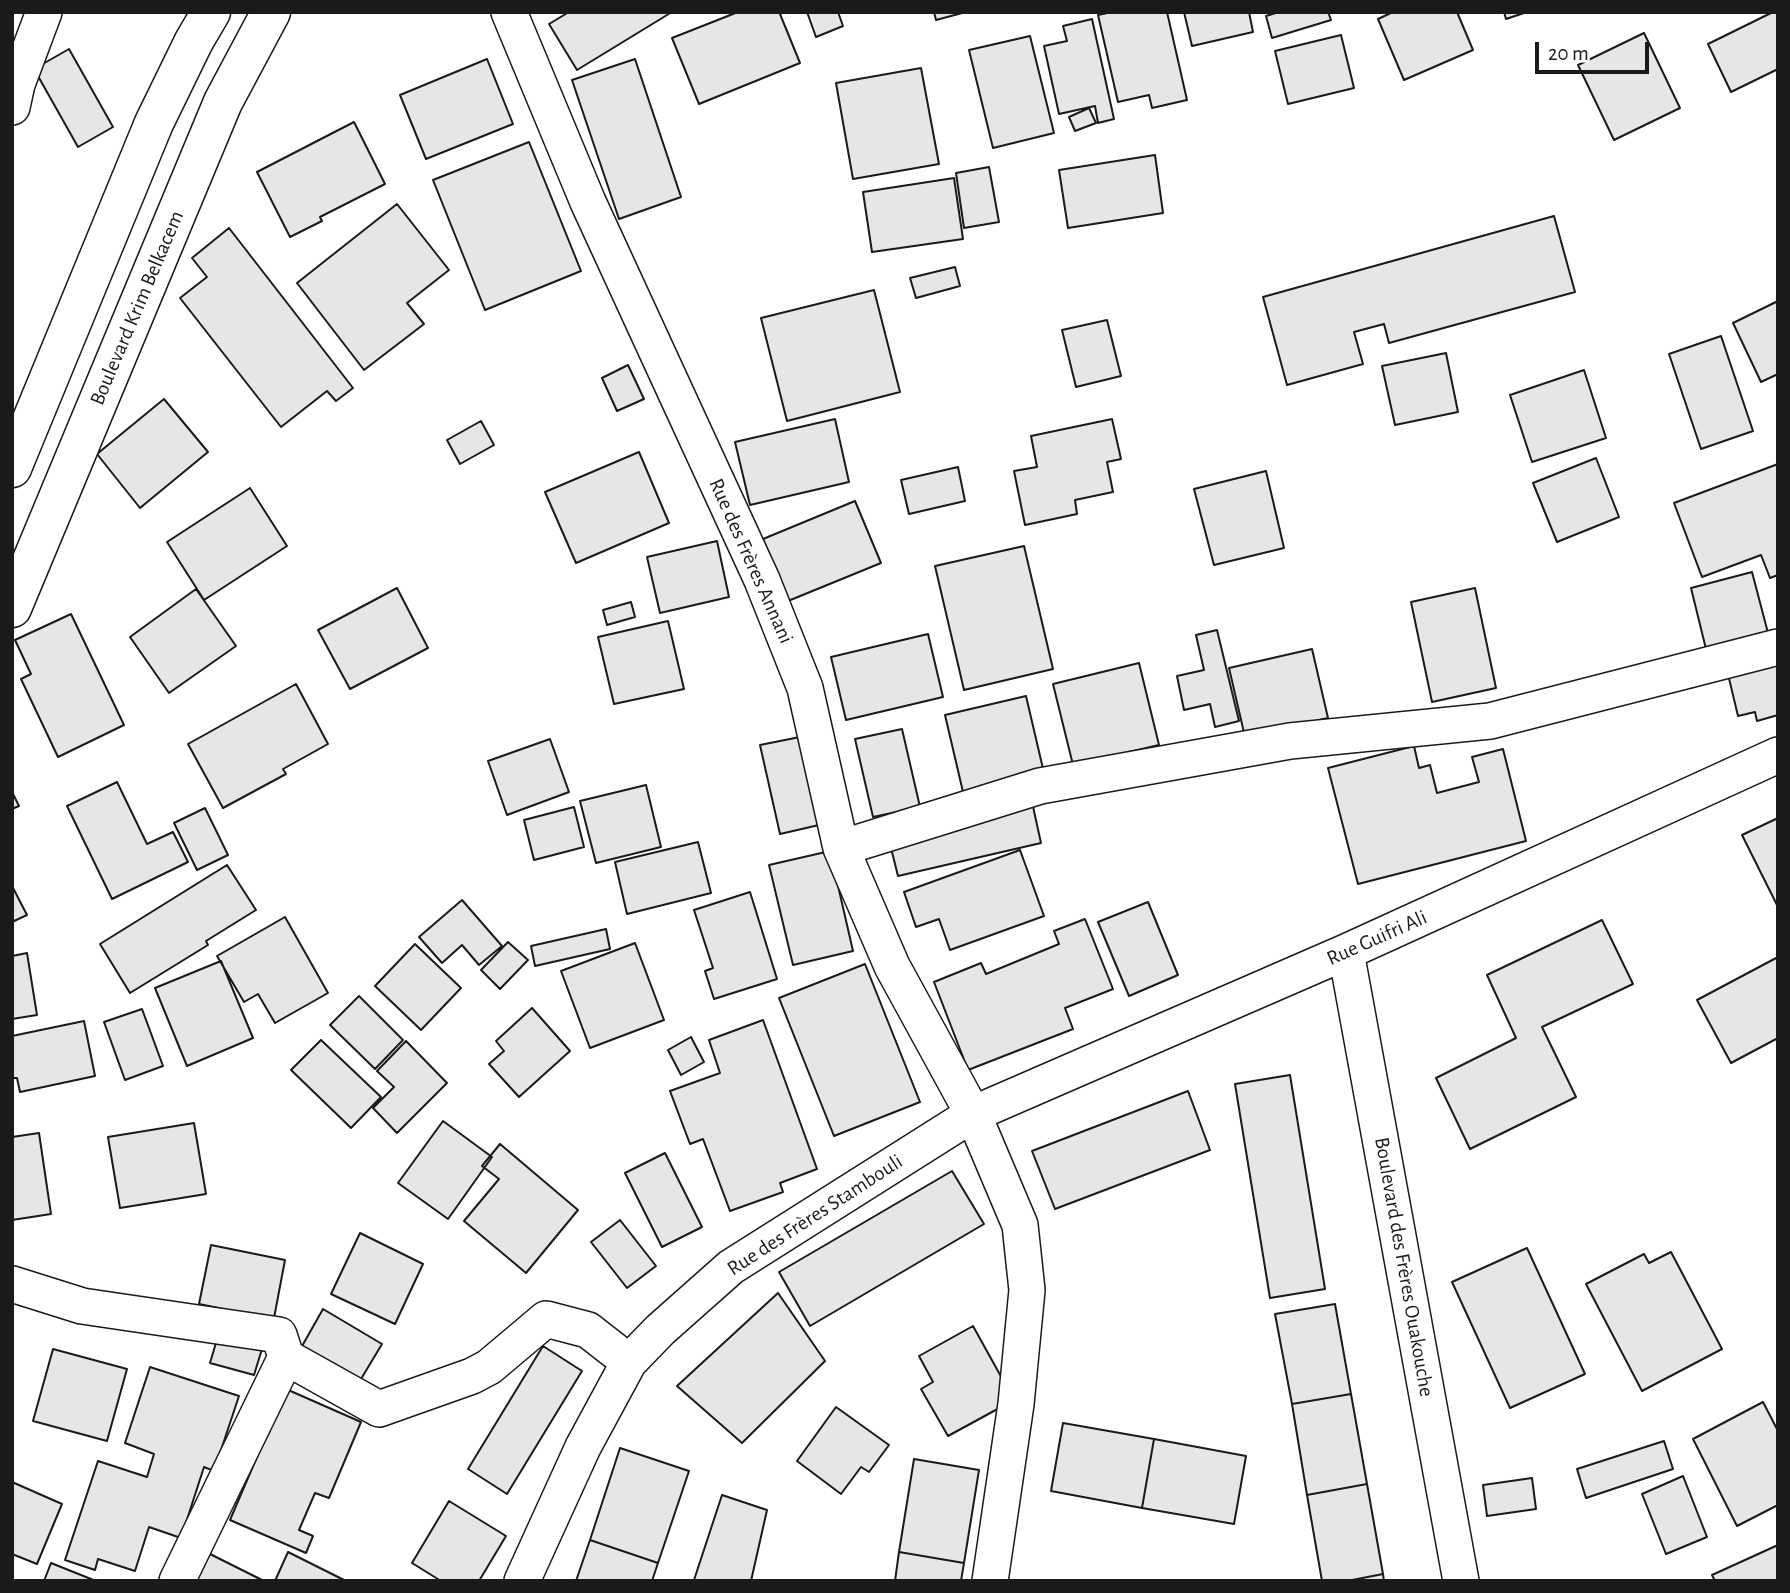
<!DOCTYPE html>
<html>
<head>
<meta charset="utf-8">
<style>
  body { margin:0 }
  #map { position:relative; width:1790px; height:1593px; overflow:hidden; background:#fff; font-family:"Alegreya Sans",sans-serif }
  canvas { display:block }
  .frame { position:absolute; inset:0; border:14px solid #1a1a1a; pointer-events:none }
  .scale { position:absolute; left:1535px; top:42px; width:114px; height:32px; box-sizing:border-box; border:4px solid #1a1a1a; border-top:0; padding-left:9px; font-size:21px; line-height:24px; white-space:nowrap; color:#1a1a1a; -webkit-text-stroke:5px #fff; paint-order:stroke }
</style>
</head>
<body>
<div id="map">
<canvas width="1790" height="1593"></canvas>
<div class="frame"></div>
<div class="scale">20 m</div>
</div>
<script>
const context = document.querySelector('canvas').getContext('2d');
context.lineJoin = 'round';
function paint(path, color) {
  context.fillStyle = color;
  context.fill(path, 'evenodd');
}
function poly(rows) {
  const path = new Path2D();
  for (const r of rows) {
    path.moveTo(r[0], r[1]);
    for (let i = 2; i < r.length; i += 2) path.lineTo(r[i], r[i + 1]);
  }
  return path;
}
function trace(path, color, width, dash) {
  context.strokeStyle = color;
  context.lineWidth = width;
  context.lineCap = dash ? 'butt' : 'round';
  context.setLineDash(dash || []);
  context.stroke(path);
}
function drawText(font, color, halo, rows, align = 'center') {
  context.font = font + ' "Alegreya Sans",sans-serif';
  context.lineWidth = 5;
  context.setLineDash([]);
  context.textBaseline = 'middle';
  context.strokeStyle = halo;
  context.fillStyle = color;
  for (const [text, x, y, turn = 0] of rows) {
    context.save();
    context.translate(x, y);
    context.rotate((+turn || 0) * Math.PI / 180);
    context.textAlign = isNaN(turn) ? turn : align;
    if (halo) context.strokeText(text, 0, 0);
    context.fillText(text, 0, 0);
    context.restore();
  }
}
const building = poly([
  [569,12,672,12,577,70,549,24,569,12],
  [738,12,784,12,780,14,800,63,699,104,672,38,738,12],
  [807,12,838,12,843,26,816,37,807,12],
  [934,12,966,12,936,20,934,12],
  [1112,12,1167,12,1187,100,1152,108,1149,95,1118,102,1098,15,1112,12],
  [1184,12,1249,12,1253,32,1192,46,1184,12],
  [1279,12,1328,12,1331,20,1272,38,1266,16,1279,12],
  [1393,12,1457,12,1473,50,1404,80,1378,19,1393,12],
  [1504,12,1527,12,1506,19,1504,12],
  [1773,12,1778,12,1778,69,1731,92,1708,44,1773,12],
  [1092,19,1114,119,1098,123,1095,106,1059,114,1044,46,1067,41,1063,26,1092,19],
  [1644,33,1680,108,1614,140,1578,65,1644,33],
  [1341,35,1354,88,1288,104,1275,51,1341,35],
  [1030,36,1054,133,993,148,969,50,1030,36],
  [69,49,113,127,78,147,34,69,69,49],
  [487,59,513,124,426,159,400,95,487,59],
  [635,59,681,197,619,219,572,80,635,59],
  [921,68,939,164,853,179,836,83,921,68],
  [1089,108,1096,123,1075,131,1069,117,1089,108],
  [354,122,385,184,320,217,322,221,290,237,257,172,354,122],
  [529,142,581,271,485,310,433,180,529,142],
  [1155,155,1163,213,1068,228,1059,170,1155,155],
  [989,167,999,222,964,228,956,173,989,167],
  [954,178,963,239,872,252,863,192,954,178],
  [397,204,449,270,407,303,424,324,364,370,297,283,397,204],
  [1554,216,1575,292,1389,343,1384,324,1354,332,1363,364,1287,385,1263,297,1554,216],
  [229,228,353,388,336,401,327,391,281,427,180,298,207,277,192,258,229,228],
  [955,267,960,286,916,298,910,278,955,267],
  [874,290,900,392,787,421,761,318,874,290],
  [1778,301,1778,374,1761,382,1733,323,1778,301],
  [1107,320,1121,376,1076,387,1062,330,1107,320],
  [1721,336,1753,431,1701,449,1669,354,1721,336],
  [1446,353,1458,412,1395,425,1382,366,1446,353],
  [628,365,644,399,617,411,602,378,628,365],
  [1584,370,1606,438,1532,462,1510,395,1584,370],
  [164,399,208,452,140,508,97,454,164,399],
  [835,419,849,482,750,505,735,442,835,419],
  [1112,419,1121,459,1107,462,1113,492,1075,500,1077,514,1025,525,1014,471,1037,467,1031,436,1112,419],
  [481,421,494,445,460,464,447,440,481,421],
  [639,452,669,523,576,563,545,492,639,452],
  [1596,458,1619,517,1557,542,1533,483,1596,458],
  [1778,464,1778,575,1770,578,1761,555,1702,577,1674,503,1778,464],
  [958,467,965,501,909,514,901,480,958,467],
  [1266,471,1284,548,1214,565,1194,489,1266,471],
  [250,488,287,546,204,600,167,542,250,488],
  [855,501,881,563,788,601,763,539,855,501],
  [717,541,729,597,660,613,647,557,717,541],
  [1024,546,1053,669,964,690,935,566,1024,546],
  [1752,572,1768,633,1706,649,1691,588,1752,572],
  [397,588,428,648,350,689,318,630,397,588],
  [1475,588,1496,688,1432,702,1411,602,1475,588],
  [196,589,236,646,169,693,130,637,196,589],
  [631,602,635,617,607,625,603,610,631,602],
  [71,614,124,725,58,757,21,679,31,674,15,640,71,614],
  [668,621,684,689,614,704,598,637,668,621],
  [1217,630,1239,721,1215,727,1210,704,1184,710,1177,676,1204,670,1196,635,1217,630],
  [928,634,943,697,846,720,831,657,928,634],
  [1312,649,1328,718,1245,737,1229,668,1312,649],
  [1778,657,1778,715,1757,721,1755,712,1738,716,1727,670,1778,657],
  [1139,663,1159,745,1073,765,1053,684,1139,663],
  [296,684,328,744,283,769,286,774,223,808,188,744,296,684],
  [1026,696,1044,773,963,792,945,715,1026,696],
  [902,729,920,807,873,817,855,739,902,729],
  [800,737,819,825,780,834,760,745,800,737],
  [550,739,569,792,507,815,488,761,550,739],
  [1414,746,1419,768,1430,765,1437,793,1479,782,1472,757,1503,749,1526,841,1358,884,1328,768,1414,746],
  [117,782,147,844,173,832,188,862,112,899,67,806,117,782],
  [646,785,661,847,596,863,580,801,646,785],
  [12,792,19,806,12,809,12,792],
  [1032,802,1041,843,898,876,888,836,1032,802],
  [574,807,584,847,534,860,524,820,574,807],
  [205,808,228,855,197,870,174,823,205,808],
  [1778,818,1778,907,1742,835,1778,818],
  [698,842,711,893,627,914,615,862,698,842],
  [1020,850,1044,916,950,950,939,919,916,927,904,892,1020,850],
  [830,851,853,951,793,965,769,865,830,851],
  [227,865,256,910,206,941,208,945,130,993,100,944,227,865],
  [12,886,27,915,12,922,12,886],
  [750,892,777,979,714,999,705,971,713,968,694,910,750,892],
  [462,900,502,946,479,965,462,945,442,963,419,937,462,900],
  [1148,902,1178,975,1129,996,1098,922,1148,902],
  [285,917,328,993,275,1023,258,994,244,1002,217,956,285,917],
  [1085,919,1113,989,1065,1008,1073,1029,968,1070,934,982,981,963,986,974,1059,944,1054,931,1085,919],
  [1602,920,1633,984,1542,1027,1576,1097,1470,1149,1436,1078,1516,1038,1487,975,1602,920],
  [606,929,610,949,535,966,531,946,606,929],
  [508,942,528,960,500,989,481,970,508,942],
  [635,943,664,1020,590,1048,561,971,635,943],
  [415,944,461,988,421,1030,375,986,415,944],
  [27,953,37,1015,12,1019,12,956,27,953],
  [1778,957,1778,1038,1731,1063,1697,1000,1778,957],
  [221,961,253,1038,187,1066,155,988,221,961],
  [865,964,920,1102,834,1136,779,998,865,964],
  [359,996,403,1040,375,1069,330,1025,359,996],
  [532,1008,570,1051,519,1097,489,1064,504,1051,496,1041,532,1008],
  [142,1009,163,1066,125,1080,104,1022,142,1009],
  [763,1020,817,1169,780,1183,783,1192,730,1211,703,1139,690,1144,670,1091,720,1073,709,1040,763,1020],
  [84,1021,95,1076,20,1092,17,1078,12,1078,12,1036,84,1021],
  [691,1037,704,1062,681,1075,668,1050,691,1037],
  [321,1040,381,1097,351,1128,291,1070,321,1040],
  [406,1041,447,1083,397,1133,373,1108,394,1087,377,1071,406,1041],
  [1290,1075,1325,1289,1270,1298,1235,1084,1290,1075],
  [1188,1091,1210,1150,1055,1209,1032,1151,1188,1091],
  [443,1121,492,1157,448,1219,398,1183,443,1121],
  [194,1123,206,1194,120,1208,108,1137,194,1123],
  [39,1133,51,1214,12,1220,12,1137,39,1133],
  [500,1144,578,1210,526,1273,464,1221,499,1179,482,1166,500,1144],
  [665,1153,702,1227,662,1247,625,1173,665,1153],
  [952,1171,984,1224,810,1326,779,1272,952,1171],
  [620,1220,656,1266,627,1288,591,1242,620,1220],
  [360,1233,423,1264,395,1324,331,1294,360,1233],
  [211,1245,285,1260,271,1334,228,1310,199,1304,211,1245],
  [1527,1248,1585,1374,1510,1408,1452,1282,1527,1248],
  [1671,1252,1722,1349,1642,1391,1586,1284,1644,1254,1649,1263,1671,1252],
  [778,1293,825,1361,742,1443,677,1386,778,1293],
  [1335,1304,1351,1394,1292,1404,1275,1314,1335,1304],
  [323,1309,382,1344,355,1389,297,1355,323,1309],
  [973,1326,1014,1400,948,1436,921,1389,933,1382,919,1356,973,1326],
  [218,1336,262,1349,254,1375,210,1363,218,1336],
  [543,1346,582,1371,507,1494,468,1469,543,1346],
  [53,1349,127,1369,107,1441,33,1421,53,1349],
  [150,1367,239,1396,214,1471,204,1467,181,1538,149,1527,135,1571,98,1559,95,1570,65,1560,98,1461,147,1477,154,1454,125,1443,150,1367],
  [286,1389,361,1422,329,1498,315,1493,299,1530,313,1536,306,1553,230,1520,286,1389],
  [1351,1394,1367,1484,1307,1495,1292,1404,1351,1394],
  [1763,1402,1778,1431,1778,1505,1737,1526,1693,1439,1763,1402],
  [836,1407,889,1445,869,1472,861,1467,841,1494,797,1461,836,1407],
  [1063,1423,1154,1439,1142,1508,1051,1491,1063,1423],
  [1154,1439,1246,1456,1234,1524,1142,1508,1154,1439],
  [1664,1441,1673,1469,1586,1498,1577,1469,1664,1441],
  [620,1448,689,1471,658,1563,590,1540,620,1448],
  [914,1459,979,1470,964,1563,899,1552,914,1459],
  [1683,1476,1707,1537,1666,1554,1642,1494,1683,1476],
  [1532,1478,1536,1509,1487,1516,1483,1485,1532,1478],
  [12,1482,62,1504,37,1564,12,1554,12,1482],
  [1367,1484,1383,1574,1347,1581,1322,1581,1307,1495,1367,1484],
  [722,1495,767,1510,751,1581,694,1580,722,1495],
  [449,1501,506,1536,479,1581,441,1581,412,1563,449,1501],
  [590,1540,658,1563,652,1581,576,1581,590,1540],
  [1778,1545,1778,1581,1715,1581,1712,1575,1778,1545],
  [288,1552,346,1581,275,1581,288,1552],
  [899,1552,964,1563,961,1581,895,1581,899,1552],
  [208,1553,264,1581,195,1581,208,1553],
  [51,1563,96,1581,44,1581,51,1563],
  [1383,1574,1384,1581,1347,1581,1383,1574]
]);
paint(building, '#e6e6e6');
trace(building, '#1a1a1a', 2);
const street = poly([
  [509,12,588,202,762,580,805,688,841,848,892,966,973,1114,1020,1225,1027,1290,1016,1404,990,1581],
  [12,107,17,84,44,12],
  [841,848,1040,786,1290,741,1490,721,1778,647],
  [1346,952,1461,1581],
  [12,1284,82,1306,279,1335,286,1357,379,1409,472,1376,489,1367,546,1319,588,1330,629,1362],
  [177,1581,286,1357],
  [522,1581,583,1447,629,1362,660,1330,731,1267,973,1114,1346,952,1778,755]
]);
const primary = poly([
  [12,468,154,123,194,41,211,12],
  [12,608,223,102,271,12]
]);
trace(street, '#1a1a1a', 38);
trace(primary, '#1a1a1a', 41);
trace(street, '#fff', 35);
trace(primary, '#fff', 38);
drawText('21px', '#1a1a1a', '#fff', [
  ["Boulevard Krim Belkacem",137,308,-67],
  ["Rue des Frères Annani",751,561,66],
  ["Rue Guifri Ali",1377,938,-24],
  ["Rue des Frères Stambouli",815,1215,-33],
  ["Boulevard des Frères Ouakouche",1404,1267,80]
]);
</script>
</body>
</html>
